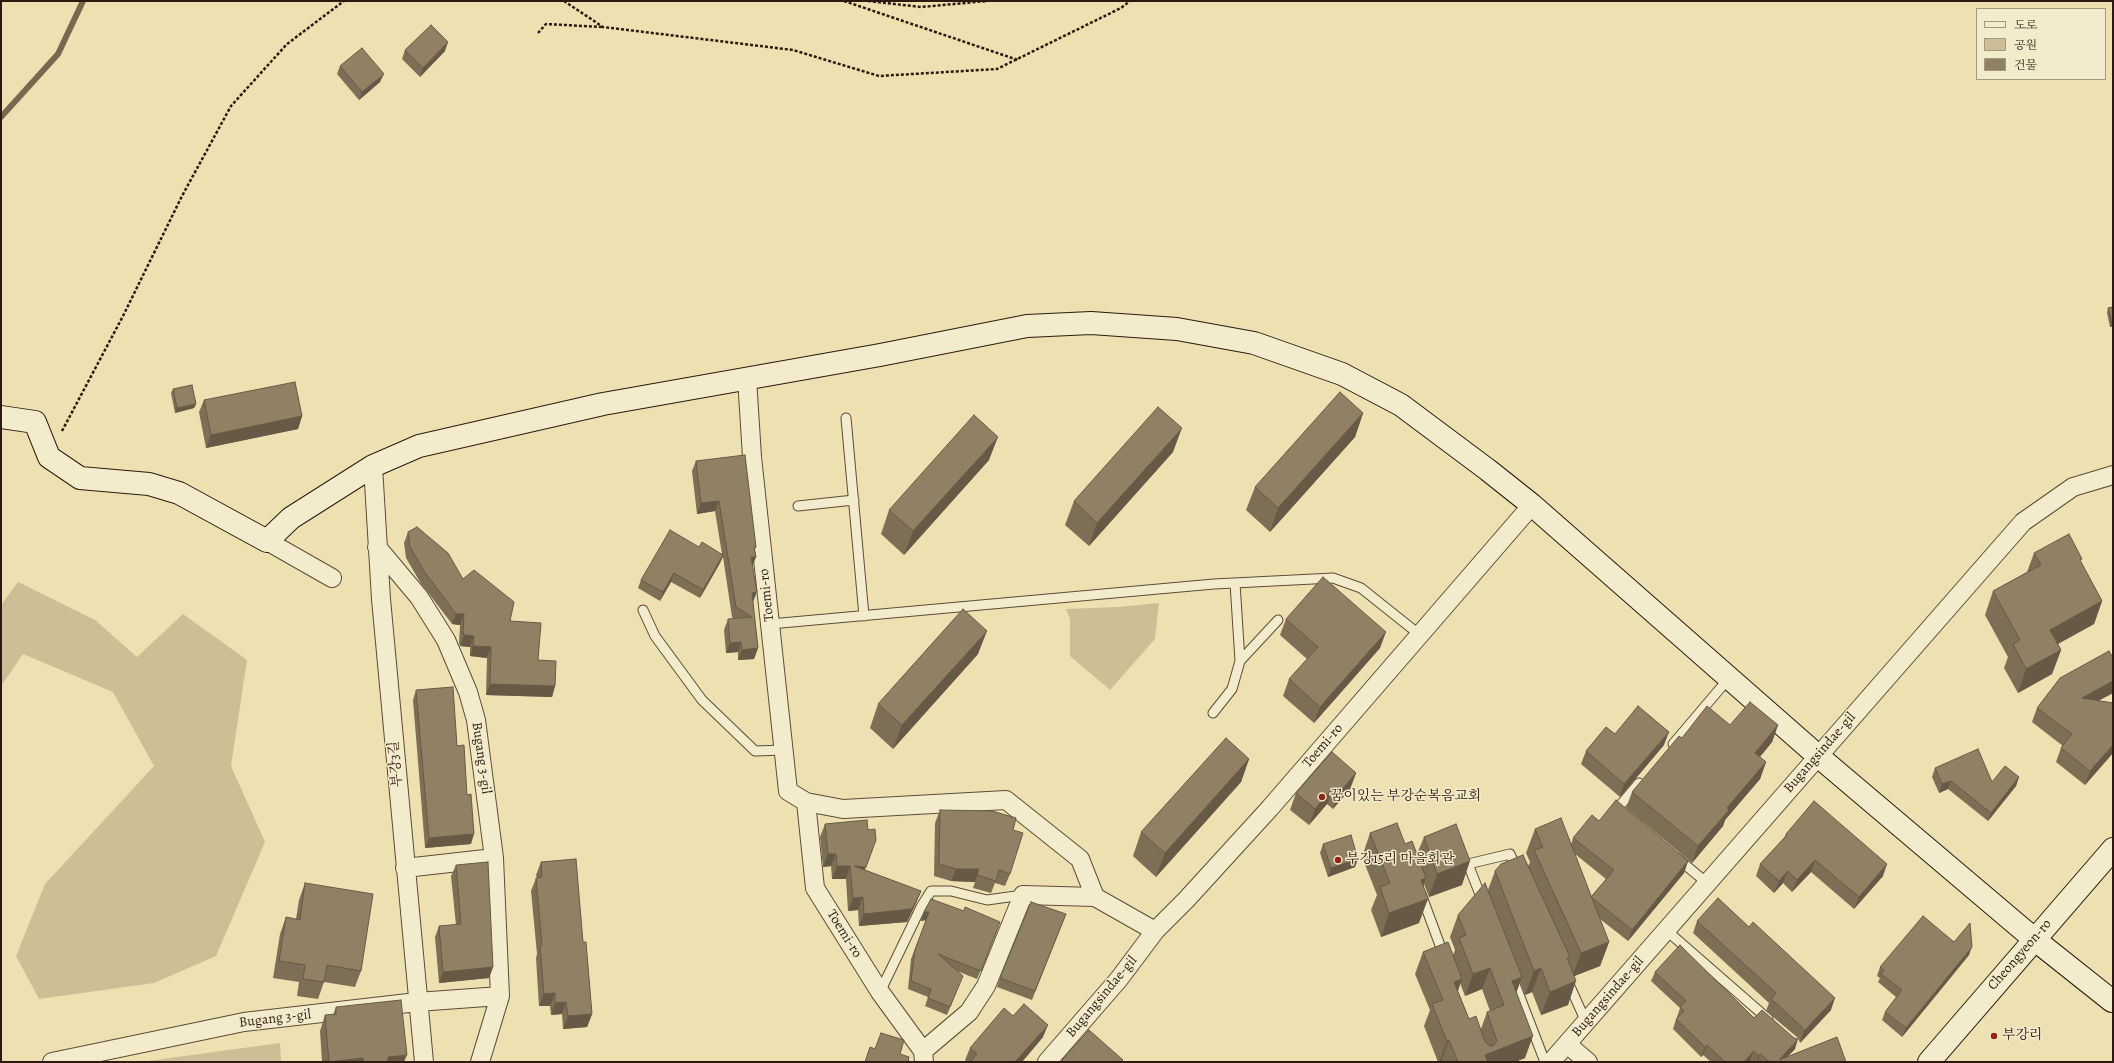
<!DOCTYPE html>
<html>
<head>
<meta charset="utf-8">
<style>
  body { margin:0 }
  #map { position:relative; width:2114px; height:1063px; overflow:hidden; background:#ede1b1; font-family:Alegreya,"Noto Serif KR",serif }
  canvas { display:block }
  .frame { position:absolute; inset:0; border:2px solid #2d1910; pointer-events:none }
  .legend { position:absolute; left:1976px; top:8px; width:130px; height:72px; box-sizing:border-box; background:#f3eccc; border:1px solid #a49881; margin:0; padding:5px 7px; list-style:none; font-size:12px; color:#2d1910 }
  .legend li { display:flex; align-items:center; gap:8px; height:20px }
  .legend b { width:20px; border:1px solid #a49881 }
</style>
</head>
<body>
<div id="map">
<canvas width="2114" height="1063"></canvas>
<div class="frame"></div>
<ul class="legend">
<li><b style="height:5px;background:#f3eccc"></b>도로</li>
<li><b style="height:11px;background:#ccbf96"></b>공원</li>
<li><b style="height:11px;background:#918164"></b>건물</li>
</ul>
</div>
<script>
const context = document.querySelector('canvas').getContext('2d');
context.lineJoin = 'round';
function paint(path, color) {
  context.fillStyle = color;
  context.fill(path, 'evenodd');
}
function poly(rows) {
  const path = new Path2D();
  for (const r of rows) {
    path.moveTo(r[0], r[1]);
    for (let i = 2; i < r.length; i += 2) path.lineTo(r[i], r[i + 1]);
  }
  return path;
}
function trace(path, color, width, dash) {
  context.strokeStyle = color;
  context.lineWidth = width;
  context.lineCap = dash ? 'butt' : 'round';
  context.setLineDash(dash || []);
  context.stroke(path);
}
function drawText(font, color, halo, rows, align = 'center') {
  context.font = font + ' Alegreya,"Noto Serif KR",serif';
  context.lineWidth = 3;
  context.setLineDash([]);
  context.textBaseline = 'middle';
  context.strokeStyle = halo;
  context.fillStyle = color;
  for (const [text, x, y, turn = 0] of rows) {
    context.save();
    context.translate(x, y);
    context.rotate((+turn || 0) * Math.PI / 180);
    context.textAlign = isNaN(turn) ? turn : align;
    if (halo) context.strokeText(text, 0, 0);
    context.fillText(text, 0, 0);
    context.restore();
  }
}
paint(poly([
  [18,582,95,620,137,657,183,614,247,660,231,766,265,842,216,956,154,983,39,999,16,956,45,884,154,766,113,692,23,654,1,686,1,605],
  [1159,603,1155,639,1110,690,1070,656,1070,619,1066,609,1118,607],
  [280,1043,281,1062,141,1062]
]), '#ccbf96');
trace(poly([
  [1,117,58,54,83,1]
]), '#796850', 6);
const lane = poly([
  [846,418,864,616],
  [798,506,854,500],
  [643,610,655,636,702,700,755,751,784,750],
  [770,624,1214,584,1333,578,1361,588,1420,635],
  [1240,661,1278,620],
  [1213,713,1232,689,1240,661,1235,583],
  [1673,744,1729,678],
  [1621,812,1617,809,1639,783],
  [1677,858,1707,883],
  [1421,894,1444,956],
  [1483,902,1468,864,1510,854,1517,870],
  [1666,930,1768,1019],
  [1513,979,1545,1062],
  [1568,982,1586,1022],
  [880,992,921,907,931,891,951,891,987,900,1023,895]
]);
const street = poly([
  [747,378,752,457,788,791,806,802,815,888,880,992,923,1051,924,1062],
  [373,466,381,599,424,1062],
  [267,541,332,578],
  [377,547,419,597,446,640,468,692,476,720,494,858,500,996,480,1062],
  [806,802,843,809,1006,800,1080,859,1095,897,1155,931,1186,900,1270,808,1532,505],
  [405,868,494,858],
  [1567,1044,1588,1062],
  [923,1051,969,1012,986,986,1023,895,1095,897],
  [52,1062,244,1022,417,1002,500,996],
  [1047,1062,1119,979,1155,931],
  [1551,1062,2023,522,2073,487,2113,475]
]);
const secondary = poly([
  [1,417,35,422,49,457,80,478,149,484,179,493,267,541,291,518,373,466,419,446,603,404,880,355,1027,326,1091,323,1177,329,1254,343,1342,374,1401,405,1488,470,1532,505,1818,756,2034,939,2112,1001],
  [1929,1062,2113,849]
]);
trace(lane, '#5d4b38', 11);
trace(street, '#5d4b38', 20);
trace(secondary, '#2d1910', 24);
trace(poly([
  [564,1,603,27,793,50,879,76,997,69,1121,8,1130,1],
  [844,1,1018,60],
  [868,1,921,7,987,1],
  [538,33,546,24,603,27],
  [62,431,123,316,182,196,231,106,287,44,344,1]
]), '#2d1910', 2.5, [3, 2]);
trace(lane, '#f3eccc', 9);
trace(street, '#f3eccc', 18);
trace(secondary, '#f3eccc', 22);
paint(poly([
  [405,50,445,51,420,77,402,59],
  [340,66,380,82,359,100,337,74],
  [2113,307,2113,326,2110,327,2107,313,2108,308],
  [173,389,196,404,194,408,175,413,171,393],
  [204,400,302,416,298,429,206,448,199,412],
  [1363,413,1355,437,1270,532,1246,510,1255,487],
  [1173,452,1089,546,1065,525,1074,501],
  [989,460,904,555,881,534,889,510],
  [696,461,755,550,756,557,752,566,753,602,758,648,754,659,738,660,738,652,726,653,724,630,728,619,734,619,732,617,723,557,720,563,700,598,671,582,660,601,638,588,641,580,699,547,722,554,715,511,697,514,692,471],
  [408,532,463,579,510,621,538,660,555,686,552,697,486,695,487,658,470,656,470,647,460,646,459,643,460,625,452,624,420,582,406,558,404,543],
  [2034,553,2081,562,2102,601,2094,624,2058,644,2061,650,2052,674,2018,693,2004,668,2008,657,1985,615,1993,591,2027,572],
  [1286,619,1380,648,1314,723,1283,696,1289,679,1307,659,1280,635],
  [978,654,893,749,870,728,878,704],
  [2113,658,2113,693,2098,701,2113,703,2113,753,2085,785,2056,762,2061,748,2063,746,2032,722,2037,708],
  [416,690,457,746,467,795,471,844,425,848,413,700],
  [1730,725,1778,725,1772,742,1760,757,1766,762,1760,779,1725,820,1723,826,1692,863,1626,808,1632,792,1682,738],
  [1615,734,1664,745,1620,797,1581,764,1586,751],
  [1249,759,1241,782,1156,877,1133,856,1141,832],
  [1935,768,1992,782,2019,777,2016,786,1988,821,1948,789,1939,793,1932,777],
  [1356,773,1350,789,1333,809,1327,804,1309,825,1290,810,1296,793],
  [940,810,1013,830,1010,874,1005,886,995,883,991,893,973,888,975,882,951,881,934,876,935,823],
  [1599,821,1688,861,1684,873,1628,941,1600,919,1609,942,1600,966,1574,976,1568,1005,1541,1015,1532,992,1525,995,1520,982,1516,993,1525,1058,1515,1062,1441,1062,1441,1061,1438,1062,1424,1026,1430,1010,1415,974,1423,952,1453,955,1455,950,1450,937,1458,915,1488,890,1495,871,1528,866,1530,862,1526,853,1535,829,1571,845,1573,838],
  [1575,854,1606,879,1591,897],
  [1460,983,1465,996,1482,989,1490,1011,1487,1012,1481,1029,1469,1019,1458,991],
  [825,824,865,870,921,891,916,903,907,922,859,926,858,910,848,911,846,879,832,879,831,866,823,867,820,837],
  [1370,833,1417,854,1424,837,1462,885,1429,897,1424,884,1419,923,1381,937,1371,910,1377,895,1362,857],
  [1786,834,1883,876,1854,909,1811,872,1792,892,1783,883,1774,893,1756,876,1760,864,1784,838],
  [1323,844,1355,867,1328,877,1320,853],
  [541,862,592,1014,587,1027,563,1029,562,1014,551,1015,550,1006,539,1006,536,958,537,954,531,891,536,878,537,878,536,875],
  [456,865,493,967,489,978,439,983,435,937,439,926,456,925,451,876],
  [305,883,361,971,355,987,324,982,318,999,297,996,299,982,273,978,280,934,286,917,296,919,299,900],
  [924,912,997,931,977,979,957,971,959,985,947,1015,925,1006,928,997,908,989,911,959,926,920,921,921],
  [1066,914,1032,1000,997,987,1000,978],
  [1697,921,1831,1010,1800,1043,1798,1038,1766,1011,1769,1003,1693,933],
  [1969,955,1902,1037,1882,1020,1885,1012,1896,997,1878,982,1880,978,1877,976,1880,967],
  [1655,972,1754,1018,1795,1049,1787,1057,1846,1062,1751,1062,1750,1061,1749,1062,1711,1062,1703,1055,1701,1057,1673,1029,1676,1019,1678,1018,1677,1017,1680,1008,1651,981],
  [336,1007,404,1062,322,1062,320,1031,325,1015,333,1015],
  [1013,1016,1043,1037,1022,1062,967,1062,965,1060,970,1048]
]), '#7d6f56');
paint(poly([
  [448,42,445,51,420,77,423,68],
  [384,74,380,82,359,100,362,92],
  [2112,323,2113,323,2113,326,2110,327],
  [196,404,194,408,175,413,177,408],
  [1363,413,1355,437,1270,532,1278,508],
  [302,416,298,429,206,448,211,435],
  [1182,428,1173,452,1089,546,1097,523],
  [998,437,989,460,904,555,913,531],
  [719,501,715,511,697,514,701,503],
  [754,547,756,547,752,557,756,557,752,567,747,568],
  [723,555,720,563,700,598,703,590],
  [674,573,671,582,660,601,663,592],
  [757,592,753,602,748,603,752,593],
  [2102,601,2094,624,2041,653,2050,630],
  [456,614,464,614,460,625,452,624],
  [987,631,978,654,893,749,902,725],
  [1386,632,1380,648,1314,723,1320,707],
  [464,635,474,636,470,647,460,646],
  [741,642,738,652,726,653,730,643],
  [473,646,491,647,487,658,470,656],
  [758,648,754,659,738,660,742,650],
  [2061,650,2052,674,2018,693,2026,669],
  [2113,681,2113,693,2077,712,2082,698],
  [490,684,555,686,552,697,486,695],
  [1778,725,1772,742,1749,770,1755,753],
  [1669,732,1664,745,1620,797,1624,784],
  [2113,745,2113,753,2085,785,2090,771],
  [1249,759,1241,782,1156,877,1165,853],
  [1766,762,1760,779,1725,820,1723,826,1692,863,1698,846,1727,808],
  [1356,773,1350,789,1333,809,1339,793],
  [2019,777,2016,786,1988,821,1991,813],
  [1951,781,1948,789,1939,793,1942,784],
  [1333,788,1327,804,1309,825,1315,809],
  [474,834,471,844,425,848,429,838],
  [828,854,836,854,831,866,823,867],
  [1358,859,1355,867,1328,877,1331,868],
  [1815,860,1811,872,1792,892,1797,880],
  [1470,861,1462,885,1429,897,1437,874],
  [1688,861,1684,873,1628,941,1632,930],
  [1887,864,1883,876,1854,909,1859,897],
  [837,866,850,866,846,879,832,879],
  [854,866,866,867,862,879],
  [956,869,979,869,975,882,951,881],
  [1788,871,1783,883,1774,893,1779,881],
  [1426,878,1417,902,1421,880],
  [921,891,916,903,907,922,859,926,864,914],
  [863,897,858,910,848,911,853,898],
  [1428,899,1419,923,1381,937,1389,913],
  [924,912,929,912,926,920,921,921],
  [1609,942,1600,966,1572,977,1581,953],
  [1972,947,1969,955,1902,1037,1906,1028],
  [493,967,489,978,439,983,443,972],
  [1490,968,1482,989,1465,996,1473,974],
  [1541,968,1532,992,1525,995,1534,971],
  [1522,977,1514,999,1512,981],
  [1462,979,1454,1001,1454,982],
  [1576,981,1568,1005,1541,1015,1550,992],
  [555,993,550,1006,539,1006,544,994],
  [1835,998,1831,1010,1800,1043,1804,1031],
  [566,1002,562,1014,551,1015,555,1003],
  [592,1014,587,1027,563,1029,568,1016],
  [1048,1025,1043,1037,1022,1062,1015,1062],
  [1533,1036,1525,1058,1515,1062,1483,1062,1485,1055],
  [1798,1039,1795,1049,1782,1062,1779,1060],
  [1449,1040,1441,1061,1439,1062,1447,1041],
  [1707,1045,1703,1055,1701,1057,1705,1047],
  [1754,1051,1750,1061,1749,1062,1744,1062],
  [1760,1054,1758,1062,1756,1062],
  [407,1055,404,1062,386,1062,388,1057],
  [363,1058,362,1062,330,1062]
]), '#665a46');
const building = poly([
  [431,25,448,42,423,68,405,50,431,25],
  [362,48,384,74,362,92,340,66,362,48],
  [2113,307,2113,323,2112,323,2108,308,2113,307],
  [295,382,302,416,211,435,204,400,295,382],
  [192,385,196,404,177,408,173,389,192,385],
  [1340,392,1363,413,1278,508,1255,487,1340,392],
  [1158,407,1182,428,1097,523,1074,501,1158,407],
  [974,415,998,437,913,531,889,510,974,415],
  [745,455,756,547,754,547,756,557,751,557,757,592,752,593,758,648,742,650,741,642,730,643,728,619,752,617,736,607,719,501,701,503,696,461,745,455],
  [417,527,448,553,463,579,474,570,514,602,510,621,541,623,538,660,556,661,555,686,490,684,491,647,473,646,474,636,464,635,463,632,464,614,456,614,424,571,410,547,408,532,417,527],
  [670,530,699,547,702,542,723,555,703,590,674,573,663,592,641,580,670,530],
  [2069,534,2082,559,2080,560,2102,601,2050,630,2061,650,2026,669,2013,644,2020,640,1993,591,2041,565,2034,553,2069,534],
  [1323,577,1386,632,1320,707,1289,679,1318,647,1286,619,1323,577],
  [963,609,987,631,902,725,878,704,963,609],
  [2109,651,2113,658,2113,681,2082,698,2113,703,2113,745,2090,771,2061,748,2072,734,2037,708,2060,678,2109,651],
  [453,687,457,746,464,745,467,795,471,794,474,834,429,838,416,690,453,687],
  [1750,702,1778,725,1755,753,1766,762,1727,808,1729,810,1698,846,1632,792,1679,736,1682,738,1707,706,1730,725,1750,702],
  [1638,706,1669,732,1624,784,1586,751,1606,727,1615,734,1638,706],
  [1226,738,1249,759,1165,853,1141,832,1226,738],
  [1978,749,1992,782,2005,766,2019,777,1991,813,1951,781,1942,784,1935,768,1978,749],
  [1332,752,1356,773,1339,793,1333,788,1315,809,1296,793,1332,752],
  [1616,800,1688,861,1632,930,1591,897,1614,870,1573,838,1592,815,1599,821,1616,800],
  [1814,801,1887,864,1859,897,1815,860,1797,880,1788,871,1779,881,1760,864,1787,835,1786,834,1814,801],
  [940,810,992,811,1016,818,1013,830,1023,833,1010,874,999,870,996,881,977,875,979,869,956,869,939,864,940,810],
  [1561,818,1609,942,1581,953,1534,850,1543,847,1535,829,1561,818],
  [867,820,868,830,875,829,876,840,866,867,854,866,921,891,912,909,864,914,863,897,853,898,850,866,837,866,836,854,828,854,825,824,867,820],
  [1397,823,1405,844,1412,841,1426,878,1421,880,1428,899,1389,913,1380,887,1390,883,1370,833,1397,823],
  [1456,824,1470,861,1437,874,1424,837,1456,824],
  [1351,835,1358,859,1331,868,1323,844,1351,835],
  [1523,855,1570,957,1567,958,1576,981,1550,992,1541,968,1534,971,1495,871,1501,864,1523,855],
  [576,859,583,942,586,942,592,1014,568,1016,566,1002,555,1003,555,993,544,994,540,946,542,945,536,878,542,877,541,862,576,859],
  [488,862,493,967,443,972,439,926,461,924,456,865,488,862],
  [305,883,373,894,361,971,327,965,324,982,303,979,305,965,279,961,286,917,300,920,305,883],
  [1485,883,1522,977,1512,981,1533,1036,1485,1055,1488,1062,1458,1062,1449,1040,1447,1041,1432,1004,1443,1000,1423,952,1448,942,1462,979,1454,982,1469,1019,1476,1016,1485,1042,1490,1046,1493,1046,1497,1041,1487,1012,1504,1005,1490,968,1473,974,1459,938,1466,935,1458,915,1485,883],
  [1718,898,1749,927,1753,922,1835,998,1804,1031,1802,1027,1771,999,1776,993,1697,921,1718,898],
  [931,899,964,911,965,907,1000,922,981,971,938,954,963,976,950,1007,928,998,931,989,911,981,915,950,929,912,924,912,931,899],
  [1031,902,1066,914,1035,991,1000,978,1031,902],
  [1923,916,1954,942,1970,923,1972,947,1906,1028,1885,1012,1902,990,1881,974,1884,970,1880,967,1923,916],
  [1680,945,1754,1018,1762,1010,1794,1038,1798,1039,1779,1060,1837,1037,1846,1062,1770,1062,1760,1054,1759,1056,1754,1051,1744,1062,1725,1062,1707,1045,1705,1047,1676,1019,1684,1011,1680,1007,1686,1001,1655,972,1680,945],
  [401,1000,407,1055,388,1057,388,1062,363,1062,363,1058,329,1062,325,1015,336,1014,336,1007,401,1000],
  [1024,1004,1048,1025,1015,1062,970,1062,977,1054,970,1048,1004,1008,1013,1016,1024,1004],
  [1089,1030,1123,1060,1120,1062,1065,1062,1062,1060,1089,1030],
  [881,1033,904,1040,900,1054,909,1057,908,1062,865,1062,870,1047,875,1049,881,1033]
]);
paint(building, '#918164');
trace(building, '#665a46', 1);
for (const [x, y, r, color] of [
  [1322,797,4,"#8f2418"],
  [1338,860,4,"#8f2418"],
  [1994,1036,4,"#8f2418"]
]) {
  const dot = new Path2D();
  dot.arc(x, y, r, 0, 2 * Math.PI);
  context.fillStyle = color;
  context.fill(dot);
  trace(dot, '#f3eccc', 1.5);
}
drawText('14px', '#2d1910', '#f3eccc', [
  ["Toemi-ro",767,595,-96],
  ["Toemi-ro",1323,746,-49],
  ["Bugangsindae-gil",1820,753,-49],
  ["Bugang 3-gil",481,758,82],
  ["부강3길",396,764,-95],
  ["Toemi-ro",844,934,58],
  ["Cheongyeon-ro",2020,955,-49],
  ["Bugangsindae-gil",1102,997,-50],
  ["Bugangsindae-gil",1608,997,-49],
  ["Bugang 3-gil",275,1019,-7]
]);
drawText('14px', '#2d1910', '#f3eccc', [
  ["꿈이있는 부강순복음교회",1330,797],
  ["부강15리 마을회관",1346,860],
  ["부강리",2002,1036]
], 'left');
</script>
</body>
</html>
